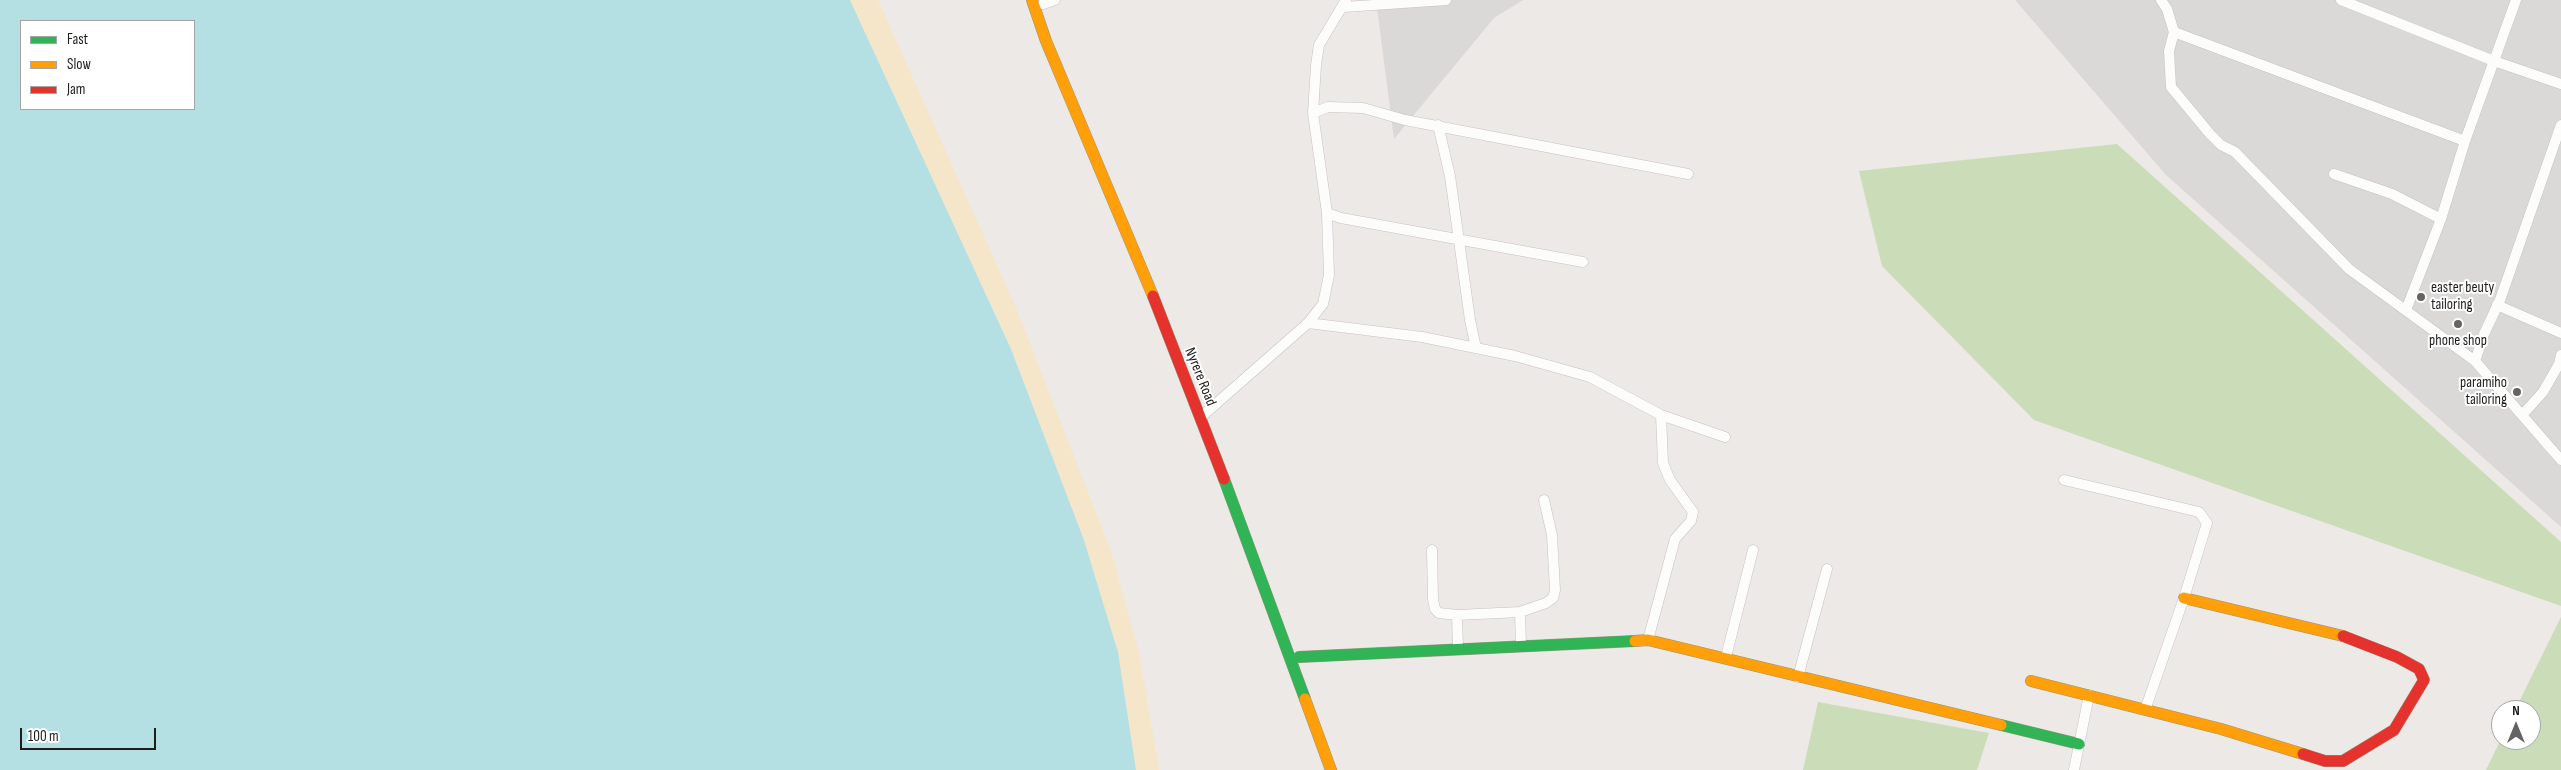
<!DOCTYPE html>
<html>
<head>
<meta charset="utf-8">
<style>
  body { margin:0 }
  #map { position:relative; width:2561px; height:770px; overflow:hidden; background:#ece9e6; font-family:"Sofia Sans Condensed",sans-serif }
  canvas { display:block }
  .legend { position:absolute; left:20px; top:20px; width:175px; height:90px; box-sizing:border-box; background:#fff; border:1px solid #a5a5a5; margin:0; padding:6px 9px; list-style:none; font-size:15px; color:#1d1d1d }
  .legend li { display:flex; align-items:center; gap:10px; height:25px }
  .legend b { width:25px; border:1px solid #a5a5a5 }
  .north { position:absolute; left:2491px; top:700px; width:50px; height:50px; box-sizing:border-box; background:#fff; border:1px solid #a5a5a5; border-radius:50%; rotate:0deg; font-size:14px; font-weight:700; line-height:20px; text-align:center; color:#1d1d1d }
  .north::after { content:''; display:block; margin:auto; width:18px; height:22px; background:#656463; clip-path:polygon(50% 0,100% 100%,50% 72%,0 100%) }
  .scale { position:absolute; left:20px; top:728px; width:136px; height:22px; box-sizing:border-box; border:2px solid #1d1d1d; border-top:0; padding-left:6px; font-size:15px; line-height:18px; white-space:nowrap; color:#1d1d1d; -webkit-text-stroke:4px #fff; paint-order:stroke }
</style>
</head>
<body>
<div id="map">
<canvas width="2561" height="770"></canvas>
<ul class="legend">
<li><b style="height:6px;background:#30b455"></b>Fast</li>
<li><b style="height:6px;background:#ff9f0a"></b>Slow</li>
<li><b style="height:6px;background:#e5322d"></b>Jam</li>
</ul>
<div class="north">N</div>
<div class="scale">100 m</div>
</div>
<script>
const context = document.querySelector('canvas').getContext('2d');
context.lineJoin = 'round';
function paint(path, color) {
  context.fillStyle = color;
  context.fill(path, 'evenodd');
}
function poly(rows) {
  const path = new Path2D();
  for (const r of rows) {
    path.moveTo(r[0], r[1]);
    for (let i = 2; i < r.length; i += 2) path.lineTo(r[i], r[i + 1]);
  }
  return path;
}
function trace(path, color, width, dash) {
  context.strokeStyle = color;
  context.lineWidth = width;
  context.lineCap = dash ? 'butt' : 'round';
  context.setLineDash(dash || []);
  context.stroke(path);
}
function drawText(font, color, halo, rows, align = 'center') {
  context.font = font + ' "Sofia Sans Condensed",sans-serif';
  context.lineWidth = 4;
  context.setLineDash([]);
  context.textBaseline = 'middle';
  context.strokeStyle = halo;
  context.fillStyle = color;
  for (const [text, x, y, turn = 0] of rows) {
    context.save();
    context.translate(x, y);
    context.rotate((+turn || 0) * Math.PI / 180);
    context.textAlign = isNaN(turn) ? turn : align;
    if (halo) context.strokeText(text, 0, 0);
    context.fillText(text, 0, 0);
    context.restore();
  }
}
paint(poly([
  [1376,0,1523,0,1494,18,1394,139],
  [2015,0,2561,0,2561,527,2166,175]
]), '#dbd9d7');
paint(poly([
  [2117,144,2561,542,2561,606,2034,420,1882,266,1859,171],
  [2561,617,2561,770,2486,770,2501,739,2531,740,2531,710,2515,710],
  [1818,702,1989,733,1977,770,1803,770]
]), '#caddb8');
paint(poly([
  [850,0,878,0,1017,310,1111,551,1139,652,1159,770,1136,770,1118,652,1084,540,1011,349]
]), '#f6e6c9');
paint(poly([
  [0,0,850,0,1011,349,1084,540,1118,652,1136,770,0,770],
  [21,21,194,21,194,109,21,109]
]), '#b5e0e3');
const street = poly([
  [2161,0,2167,9,2174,32,2169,51,2171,87,2210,134,2221,145,2235,152,2349,269,2475,361,2561,460],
  [2341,0,2494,61,2561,84],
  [1043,4,1055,0],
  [1344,7,1446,0],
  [2174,32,2465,141],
  [1313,113,1328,107,1363,108,1405,120,1688,174],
  [1438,125,1450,176,1470,320,1476,348],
  [2334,174,2392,194,2441,219],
  [1327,213,1341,218,1583,262],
  [2497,305,2561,333],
  [2406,310,2441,219,2465,141,2516,0],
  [1308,323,1422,337,1515,356,1590,377,1661,415,1725,437],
  [2475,361,2484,334,2500,300,2561,125],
  [2523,414,2543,392,2559,364,2561,355],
  [1201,417,1308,323,1323,304,1329,275,1327,213,1313,113,1316,65,1319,45,1346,0],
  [2064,480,2199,512,2207,523,2184,598,2145,710],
  [1432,550,1433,599,1435,609,1439,613,1457,615,1520,612],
  [1457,615,1458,648],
  [1648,640,1675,539,1691,521,1693,512,1670,480,1663,463,1661,415],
  [1521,645,1520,612,1546,603,1553,598,1555,590,1552,535,1544,500],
  [1726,657,1753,550],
  [1798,677,1827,569],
  [2074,770,2089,695]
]);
const fast = poly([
  [1224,479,1305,699],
  [1299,657,1635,641],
  [2001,725,2079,744]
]);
const slow = poly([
  [1032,0,1046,41,1153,296],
  [2184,598,2343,636],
  [1635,641,1648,640,2001,725],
  [2031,681,2221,729,2303,754],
  [1305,699,1331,770]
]);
const jam = poly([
  [1153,296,1224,479],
  [2303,754,2325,761,2343,761,2394,730,2424,680,2419,669,2397,657,2343,636]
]);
trace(street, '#c4c3c2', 11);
trace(fast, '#97957d', 12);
trace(slow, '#97957d', 12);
trace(jam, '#97957d', 12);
trace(street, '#fcfcfb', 10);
trace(fast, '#30b455', 11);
trace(slow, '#ff9f0a', 11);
trace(jam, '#e5322d', 11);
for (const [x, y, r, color] of [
  [2421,297,5,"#656463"],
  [2458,324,5,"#656463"],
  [2517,392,5,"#656463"]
]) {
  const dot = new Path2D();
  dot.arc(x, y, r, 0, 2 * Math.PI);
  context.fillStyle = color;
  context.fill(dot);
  trace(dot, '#fff', 2);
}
drawText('15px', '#1d1d1d', '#fff', [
  ["easter beuty",2431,288],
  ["tailoring",2431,305],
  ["phone shop",2458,341,"center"],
  ["paramiho",2507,383,"right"],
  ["tailoring",2507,400,"right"]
], 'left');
drawText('15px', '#1d1d1d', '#fff', [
  ["Nyrere Road",1200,377,68]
]);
</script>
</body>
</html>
